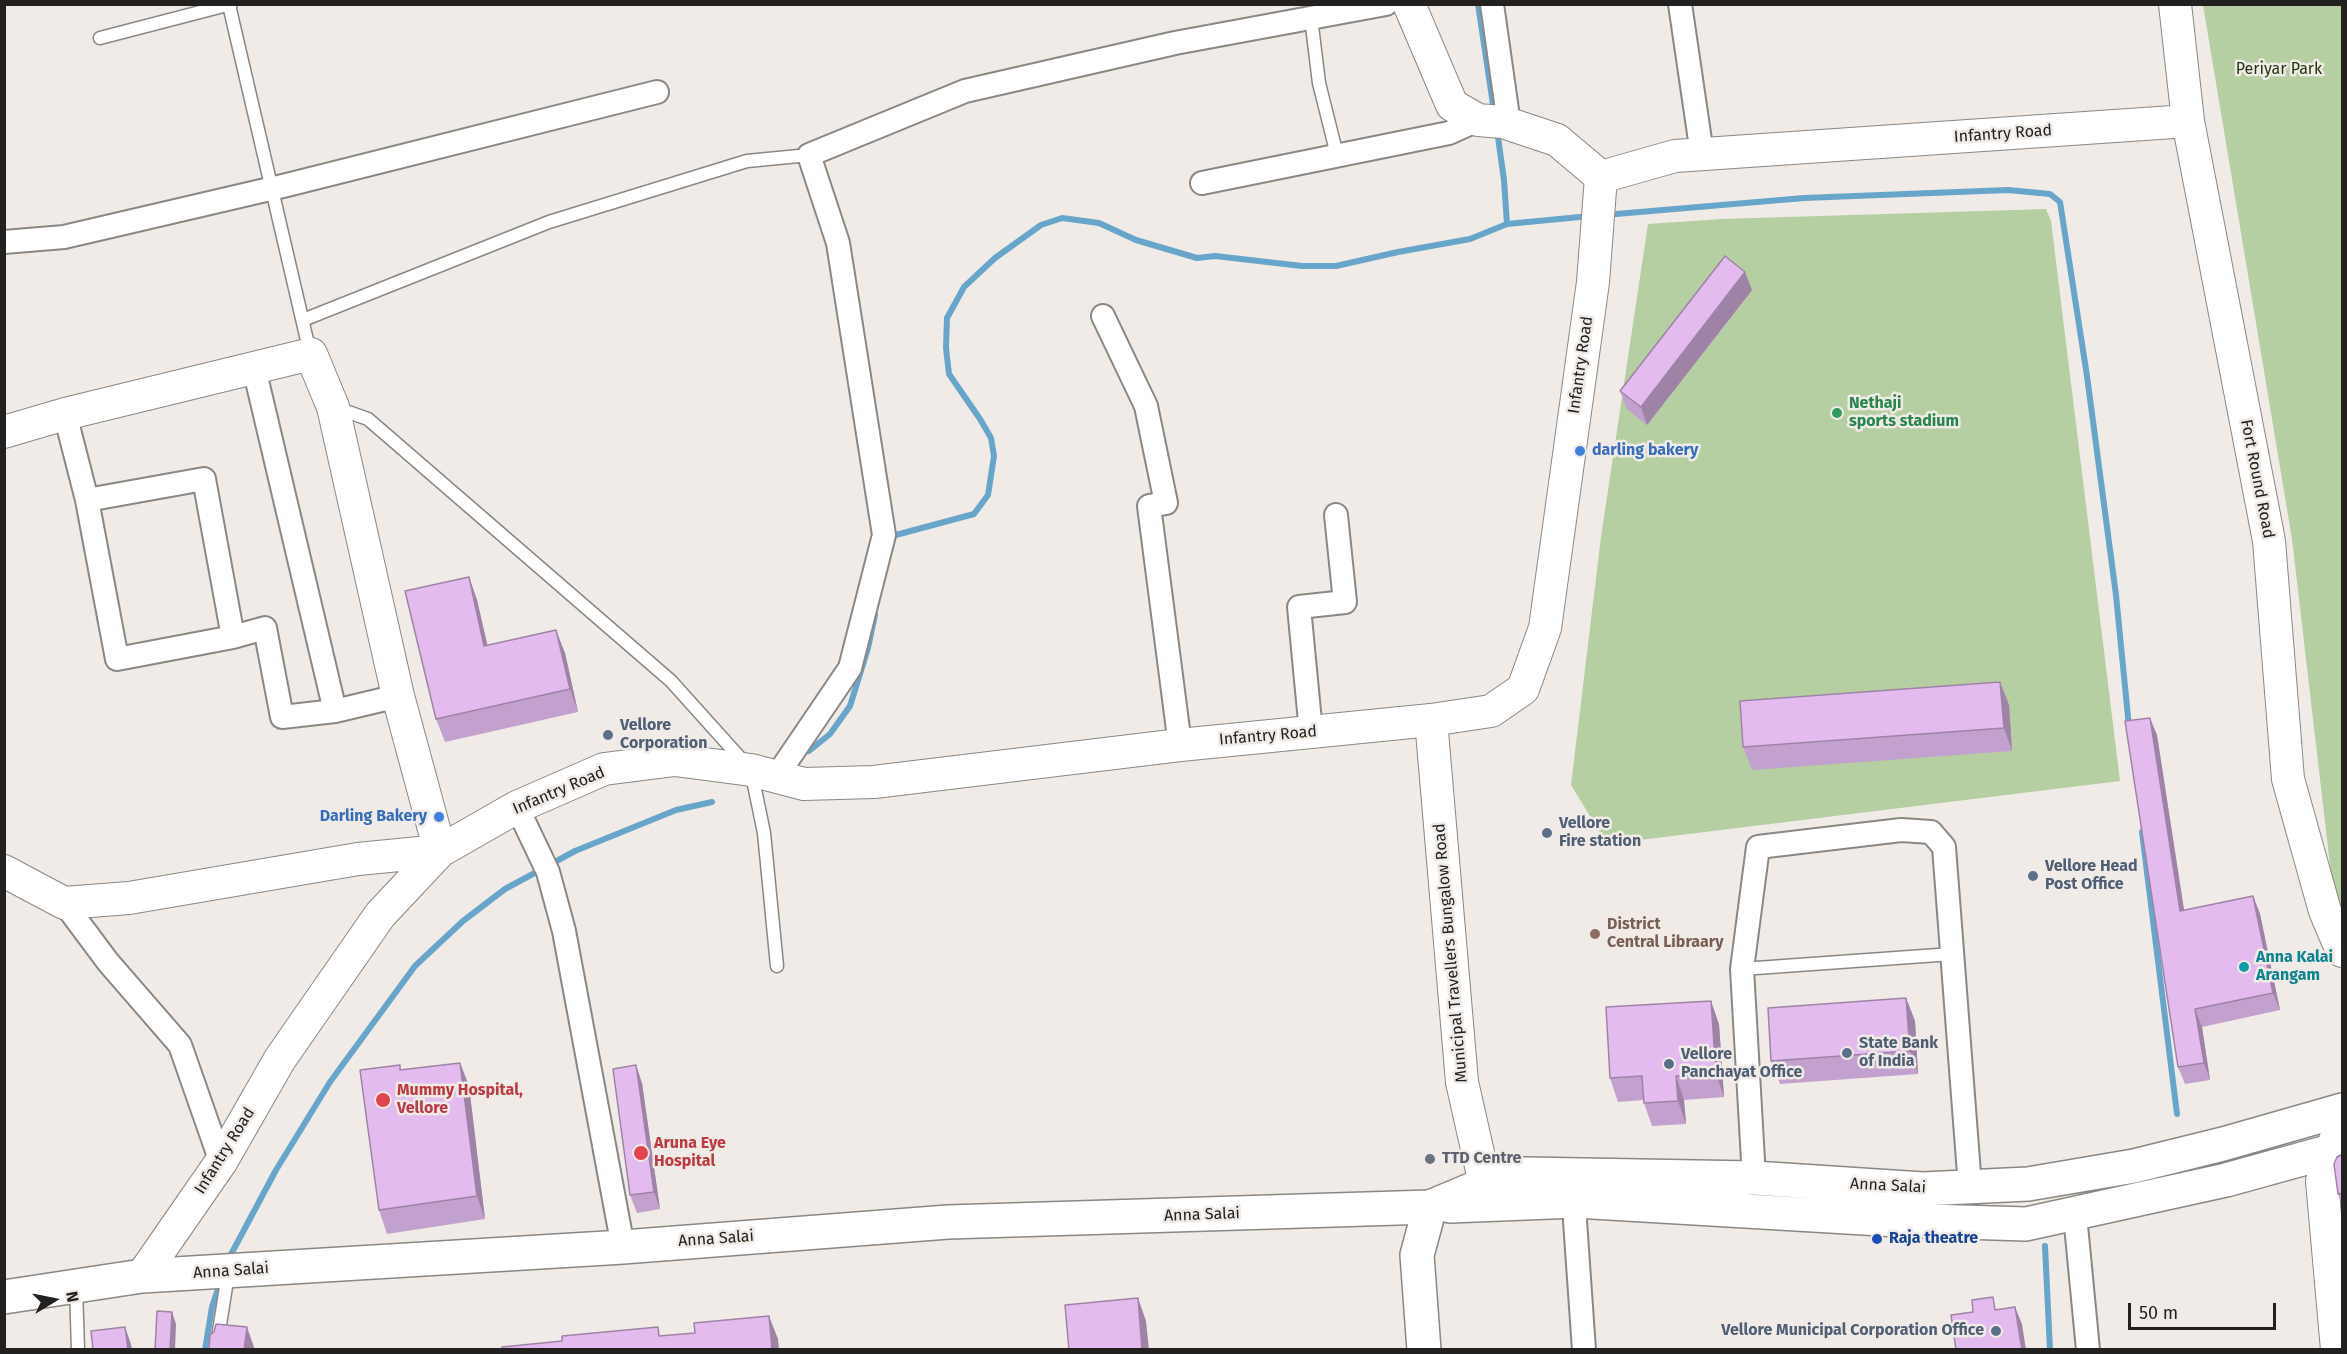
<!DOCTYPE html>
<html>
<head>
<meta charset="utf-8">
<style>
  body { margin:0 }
  #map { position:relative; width:2347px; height:1354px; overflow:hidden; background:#f0ebe6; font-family:"Fira Sans",sans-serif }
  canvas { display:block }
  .frame { position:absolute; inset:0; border:6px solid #23211f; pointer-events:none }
  .north { position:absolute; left:24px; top:1270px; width:60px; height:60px; -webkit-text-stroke:4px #f0ebe6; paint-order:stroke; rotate:80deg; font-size:16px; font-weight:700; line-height:24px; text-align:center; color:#23211f }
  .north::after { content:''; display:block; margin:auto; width:21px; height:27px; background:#23211f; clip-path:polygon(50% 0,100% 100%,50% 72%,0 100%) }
  .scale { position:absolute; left:2128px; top:1303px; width:148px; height:27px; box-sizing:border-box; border:3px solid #23211f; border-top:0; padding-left:8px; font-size:18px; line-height:21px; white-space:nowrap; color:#23211f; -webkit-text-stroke:4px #f0ebe6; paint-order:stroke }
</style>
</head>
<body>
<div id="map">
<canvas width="2347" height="1354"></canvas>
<div class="frame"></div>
<div class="north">N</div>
<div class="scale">50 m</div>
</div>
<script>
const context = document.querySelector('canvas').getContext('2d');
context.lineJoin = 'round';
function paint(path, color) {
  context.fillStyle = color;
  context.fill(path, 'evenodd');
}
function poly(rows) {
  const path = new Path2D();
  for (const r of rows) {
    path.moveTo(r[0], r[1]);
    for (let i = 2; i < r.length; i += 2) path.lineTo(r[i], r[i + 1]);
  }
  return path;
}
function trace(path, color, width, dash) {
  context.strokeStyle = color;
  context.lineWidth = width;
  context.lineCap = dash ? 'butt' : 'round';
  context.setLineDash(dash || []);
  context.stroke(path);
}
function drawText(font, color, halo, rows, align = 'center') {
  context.font = font + ' "Fira Sans",sans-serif';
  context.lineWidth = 5;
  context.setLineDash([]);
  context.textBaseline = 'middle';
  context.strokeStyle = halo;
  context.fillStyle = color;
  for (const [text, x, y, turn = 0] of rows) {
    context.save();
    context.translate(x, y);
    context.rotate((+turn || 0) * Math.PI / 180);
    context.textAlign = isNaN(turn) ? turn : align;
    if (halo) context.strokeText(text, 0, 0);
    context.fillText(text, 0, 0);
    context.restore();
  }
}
paint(poly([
  [2203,5,2342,5,2342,928,2335,908,2292,539],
  [2046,209,2051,221,2120,781,1607,844,1571,785,1601,537,1648,224,1722,219]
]), '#b5cfa2');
trace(poly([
  [1478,4,1494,111],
  [1616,214,1804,198,2008,190,2050,194,2060,202,2087,376,2116,595,2129,727],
  [1507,224,1580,217],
  [891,540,892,536,974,514,988,495,994,456,991,438,980,419,949,374,946,348,947,318,964,287,995,258,1041,225,1062,218,1099,223,1136,240,1197,258,1215,256,1302,266,1336,266,1398,252,1470,239,1507,224,1504,180,1497,130],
  [809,751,830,734,850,706,868,648,875,615],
  [2142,832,2177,1114],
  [551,864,575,851,676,810,712,802],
  [2045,1246,2050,1350],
  [228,1260,276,1170,330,1082,415,966,463,921,505,889,542,869],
  [205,1350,212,1307,220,1283]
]), '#68a5ca', 6);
const lane = poly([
  [229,5,310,353],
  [1311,18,1319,83,1337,155],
  [100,38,231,4],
  [303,320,549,222,747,161,809,155],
  [337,408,368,419,671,681,751,770,764,833,777,966],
  [1742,969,1952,954],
  [76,1287,78,1350],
  [216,1350,228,1274]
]);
const street = poly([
  [1492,4,1509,124],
  [1680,4,1702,154],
  [1202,183,1449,133,1478,120],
  [4,242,64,237,287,185,657,92],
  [1103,316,1146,406,1166,503,1149,506,1180,745],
  [254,368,335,711],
  [65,414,87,500,117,659,233,637,265,628,282,717,335,711,398,696],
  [87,500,204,479,233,637],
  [1311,732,1299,607,1345,602,1336,515],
  [776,777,850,668,884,535,838,243,809,155,965,91,1175,43,1386,4],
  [517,807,548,872,564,931,623,1247],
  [64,903,108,962,180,1045,221,1162],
  [1754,1178,1742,969,1758,847,1901,830,1931,832,1944,847,1970,1187],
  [1576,1201,1575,1221,1584,1350],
  [2075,1215,2088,1350]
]);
const secondary = poly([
  [1409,4,1452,105,1478,120,1503,122,1557,140,1601,177],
  [2175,4,2188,121,2269,541,2288,779,2325,911,2342,951],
  [4,432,65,414,311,354,333,407,398,696,440,851,358,859,129,898,64,903,4,871],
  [1431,720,1462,1082,1485,1184],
  [142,1276,221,1162,280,1059,380,915,440,851,517,807,604,769,675,760,751,770,804,784,874,782,1180,745,1431,720,1491,711,1523,689,1545,628,1593,282,1601,177,1675,156,2188,121],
  [2337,1350,2322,1181,2342,1119]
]);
const primary = poly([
  [4,1297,142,1276,623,1247,948,1222,1430,1207]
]);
const highway = poly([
  [1450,1206,1576,1201,1898,1220,2026,1224,2226,1180,2342,1148],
  [1430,1207,1485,1184,1525,1174,1754,1178,1923,1189,2028,1184,2134,1166,2223,1144,2342,1110],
  [1424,1350,1417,1255,1430,1207]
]);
trace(lane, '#8b8783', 15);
trace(street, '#8b8783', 26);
trace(secondary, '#8b8783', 34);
trace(primary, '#8b8783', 36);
trace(highway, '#8b8783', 36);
trace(lane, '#fff', 12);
trace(street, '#fff', 22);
trace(secondary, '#fff', 32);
trace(primary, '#fff', 33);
trace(highway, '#fff', 33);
paint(poly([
  [1752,290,1647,425,1627,409,1620,391],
  [469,577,477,600,487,645,565,653,578,712,445,742,436,719],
  [2000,682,2009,705,2012,751,1752,770,1743,747],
  [2157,735,2184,911,2253,896,2260,914,2280,1010,2202,1027,2210,1080,2185,1084,2178,1067],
  [1906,998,1915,1021,1918,1074,1780,1084,1771,1061],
  [1719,1024,1724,1097,1684,1100,1686,1124,1652,1126,1644,1103,1643,1100,1618,1102,1610,1078],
  [460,1063,469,1086,485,1219,387,1234,379,1210,400,1065,401,1070],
  [642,1083,660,1209,637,1213,630,1195],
  [2343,1154,2343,1207,2338,1194]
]), '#c3a1ce');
paint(poly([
  [1745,272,1752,290,1647,425,1641,407],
  [469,577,477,600,493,669,484,646],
  [556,630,565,653,578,712,570,689],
  [2000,682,2009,705,2012,751,2004,728],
  [2150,718,2157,735,2187,929,2180,911],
  [2253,896,2260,914,2280,1010,2273,993],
  [1906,998,1915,1021,1918,1074,1910,1051],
  [1711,1001,1719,1024,1724,1097,1716,1074],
  [2195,1009,2202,1027,2210,1080,2204,1063],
  [460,1063,469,1086,485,1219,477,1196],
  [636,1065,642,1083,660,1209,654,1192],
  [1676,1076,1684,1100,1686,1124,1678,1101],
  [1138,1298,1146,1321,1149,1350,1142,1350],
  [2015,1307,2022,1324,2026,1350,2022,1350],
  [172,1312,176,1324,175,1350,170,1350],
  [769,1316,778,1339,779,1350,772,1350],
  [125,1327,131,1344,132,1350,128,1350],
  [247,1327,255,1350,244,1350]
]), '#9f83a7');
const building = poly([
  [1725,256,1745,272,1641,407,1620,391,1725,256],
  [469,577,484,646,556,630,570,689,436,719,405,591,469,577],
  [2000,682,2004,728,1743,747,1740,701,2000,682],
  [2150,718,2180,911,2253,896,2273,993,2195,1009,2204,1063,2178,1067,2125,721,2150,718],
  [1906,998,1910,1051,1771,1061,1768,1008,1906,998],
  [1711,1001,1716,1074,1676,1076,1678,1101,1644,1103,1642,1076,1610,1078,1606,1007,1711,1001],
  [460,1063,477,1196,379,1210,360,1070,400,1065,400,1070,460,1063],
  [636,1065,654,1192,630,1195,613,1069,636,1065],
  [2343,1154,2343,1193,2338,1194,2334,1164,2337,1157,2343,1154],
  [1993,1297,1995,1310,2015,1307,2022,1350,1956,1350,1951,1315,1973,1312,1972,1300,1993,1297],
  [1138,1298,1142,1350,1069,1350,1065,1305,1138,1298],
  [157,1311,172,1312,170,1350,155,1350,157,1311],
  [769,1316,772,1350,502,1350,502,1347,562,1341,562,1336,658,1327,659,1336,695,1333,694,1323,769,1316],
  [216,1324,247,1327,244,1350,209,1350,210,1335,214,1332,216,1324],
  [125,1327,128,1350,93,1350,91,1331,125,1327]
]);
paint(building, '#e3bbef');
trace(building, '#9f83a7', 1.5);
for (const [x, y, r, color] of [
  [1837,413,6,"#2e9e5b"],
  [1580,451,6,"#3f7fe0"],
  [608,735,6,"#5c6f8a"],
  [439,817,6,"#3f7fe0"],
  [1547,833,6,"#5c6f8a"],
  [2033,876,6,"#5c6f8a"],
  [1595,934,6,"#8d6e63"],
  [2244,967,6,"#0f9aa8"],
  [1847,1053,6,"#5c6f8a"],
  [1669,1064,6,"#5c6f8a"],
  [383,1100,8,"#e0444e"],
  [641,1153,8,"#e0444e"],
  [1430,1159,6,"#6b7280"],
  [1877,1239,6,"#1a4fb4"],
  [1996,1331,6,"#5c6f8a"]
]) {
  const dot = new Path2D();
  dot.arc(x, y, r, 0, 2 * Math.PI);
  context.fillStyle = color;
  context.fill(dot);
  trace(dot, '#f0ebe6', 2);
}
drawText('16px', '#22370f', '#f0ebe6', [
  ["Periyar Park",2279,70]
]);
drawText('16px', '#23211f', '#f0ebe6', [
  ["Infantry Road",2003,134,-4],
  ["Infantry Road",1581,365,-82],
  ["Fort Round Road",2257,479,79],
  ["Infantry Road",1268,736,-5],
  ["Infantry Road",559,791,-23],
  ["Municipal Travellers Bungalow Road",1451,953,-95],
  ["Infantry Road",225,1151,-58],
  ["Anna Salai",1888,1186,3],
  ["Anna Salai",1202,1215,-2],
  ["Anna Salai",716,1239,-4],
  ["Anna Salai",231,1271,-4]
]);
drawText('bold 16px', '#27864d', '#f0ebe6', [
  ["Nethaji",1849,404],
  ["sports stadium",1849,422]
], 'left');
drawText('bold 16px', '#366cbe', '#f0ebe6', [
  ["darling bakery",1592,451],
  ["Darling Bakery",427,817,"right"]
], 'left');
drawText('bold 16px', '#4e5e75', '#f0ebe6', [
  ["Vellore",620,726],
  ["Corporation",620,744],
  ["Vellore",1559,824],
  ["Fire station",1559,842],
  ["Vellore Head",2045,867],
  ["Post Office",2045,885],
  ["State Bank",1859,1044],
  ["of India",1859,1062],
  ["Vellore",1681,1055],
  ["Panchayat Office",1681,1073],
  ["Vellore Municipal Corporation Office",1984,1331,"right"]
], 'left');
drawText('bold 16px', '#785e54', '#f0ebe6', [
  ["District",1607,925],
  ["Central Libraary",1607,943]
], 'left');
drawText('bold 16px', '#0d838f', '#f0ebe6', [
  ["Anna Kalai",2256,958],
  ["Arangam",2256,976]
], 'left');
drawText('bold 16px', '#be3a42', '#f0ebe6', [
  ["Mummy Hospital,",397,1091],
  ["Vellore",397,1109],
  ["Aruna Eye",654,1144],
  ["Hospital",654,1162]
], 'left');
drawText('bold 16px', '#5b616d', '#f0ebe6', [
  ["TTD Centre",1442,1159]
], 'left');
drawText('bold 16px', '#164399', '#f0ebe6', [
  ["Raja theatre",1889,1239]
], 'left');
</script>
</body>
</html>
